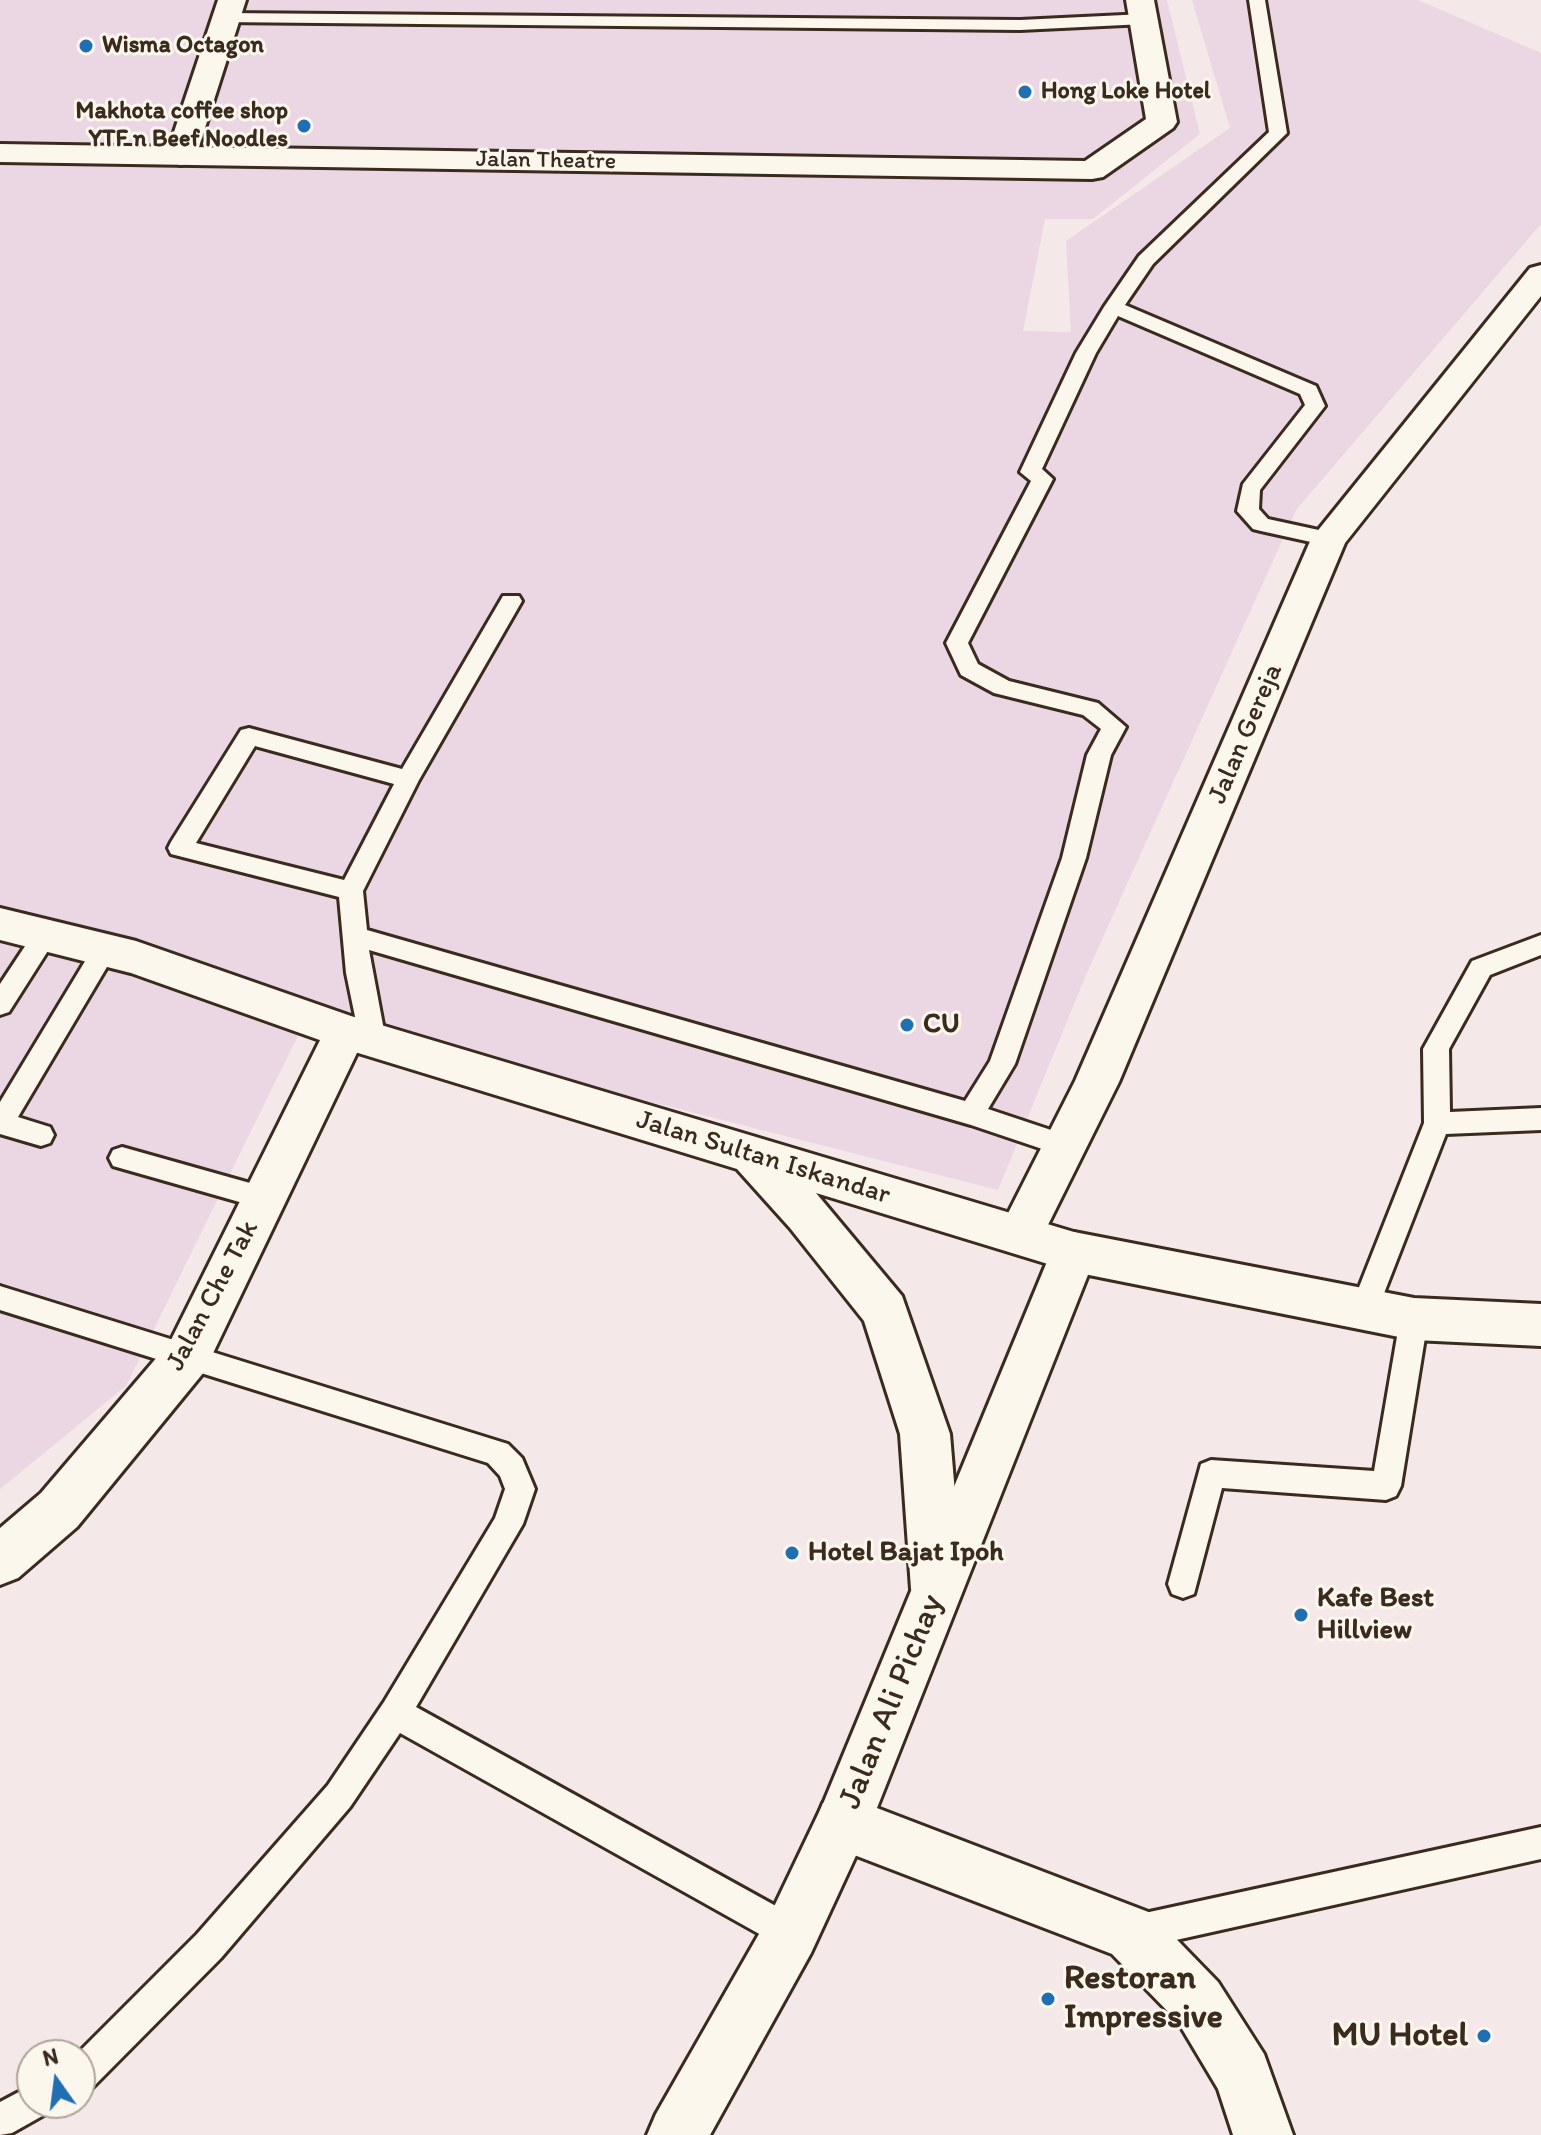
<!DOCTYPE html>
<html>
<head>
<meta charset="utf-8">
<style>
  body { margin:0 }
  #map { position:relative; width:1541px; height:2135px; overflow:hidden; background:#f4e8e8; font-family:Itim,sans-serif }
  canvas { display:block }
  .north { position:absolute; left:16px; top:2039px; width:80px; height:80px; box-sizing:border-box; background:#fbf7ec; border:2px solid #aea59a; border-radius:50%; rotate:346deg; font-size:22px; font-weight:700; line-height:32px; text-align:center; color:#3b2a1e }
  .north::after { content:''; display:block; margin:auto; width:28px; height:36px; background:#1f6fb2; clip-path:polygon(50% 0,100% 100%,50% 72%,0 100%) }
</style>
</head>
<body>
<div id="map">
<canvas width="1541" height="2135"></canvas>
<div class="north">N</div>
</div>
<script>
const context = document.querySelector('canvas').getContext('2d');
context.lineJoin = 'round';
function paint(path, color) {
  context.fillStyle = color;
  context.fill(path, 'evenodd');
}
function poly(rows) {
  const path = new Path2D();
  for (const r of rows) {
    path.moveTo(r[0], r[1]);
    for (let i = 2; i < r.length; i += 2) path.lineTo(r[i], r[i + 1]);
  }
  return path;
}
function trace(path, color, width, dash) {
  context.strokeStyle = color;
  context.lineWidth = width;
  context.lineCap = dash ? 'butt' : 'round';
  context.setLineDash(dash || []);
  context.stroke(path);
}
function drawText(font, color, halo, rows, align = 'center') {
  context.font = font + ' Itim,sans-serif';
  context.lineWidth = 6;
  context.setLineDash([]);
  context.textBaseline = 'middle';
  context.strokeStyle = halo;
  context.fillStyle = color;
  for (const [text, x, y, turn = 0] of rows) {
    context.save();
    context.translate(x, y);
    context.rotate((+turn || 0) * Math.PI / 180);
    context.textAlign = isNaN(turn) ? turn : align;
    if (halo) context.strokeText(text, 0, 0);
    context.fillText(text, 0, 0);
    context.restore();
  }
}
paint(poly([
  [0,0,1167,0,1200,134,1093,219,1045,219,1023,331,1071,332,1066,241,1230,128,1192,0,1418,0,1541,53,1541,224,1296,510,1086,975,998,1190,308,1015,126,1386,0,1489]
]), '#ebd7e3');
const service = poly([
  [1249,0,1265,0,1287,133,1153,264,1125,305,1316,386,1325,406,1260,490,1259,509,1268,519,1337,534,1340,539,1337,544,1329,546,1261,531,1253,529,1237,511,1243,484,1305,405,1300,394,1118,316,1096,353,1042,469,1053,479,968,643,978,664,1009,681,1098,703,1126,727,1111,755,1086,858,1015,1064,988,1109,1075,1138,1079,1146,1075,1154,1066,1157,971,1125,369,950,386,1041,382,1048,373,1051,364,1048,360,1041,346,973,339,897,171,854,168,848,171,842,241,730,249,728,402,769,503,596,519,596,522,601,419,780,363,891,367,930,965,1101,990,1061,1062,858,1087,755,1101,729,1083,715,994,693,961,675,946,643,1031,481,1020,472,1076,353,1104,307,1139,256,1269,132,1249,0],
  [255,746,394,784,344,880,196,843,255,746],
  [226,13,1020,20,1145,14,1153,19,1145,24,1020,30,220,22,218,18,220,14,226,13],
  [46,925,55,928,58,935,9,1012,0,1015,0,984,37,928,46,925],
  [1541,935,1541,955,1490,975,1449,1049,1450,1112,1541,1108,1541,1130,1446,1134,1374,1319,1364,1322,1354,1319,1350,1310,1424,1123,1423,1049,1472,961,1541,935],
  [105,940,114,943,117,950,18,1117,50,1127,54,1135,50,1143,41,1146,0,1134,0,1102,96,943,105,940],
  [122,1147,264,1187,274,1190,278,1198,274,1206,264,1209,113,1166,109,1158,113,1150,122,1147],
  [0,1286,508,1444,522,1458,535,1489,523,1524,416,1707,803,1921,808,1933,803,1945,791,1950,779,1945,400,1733,350,1807,221,1958,92,2088,80,2093,80,2055,76,2055,197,1934,328,1785,384,1702,495,1518,505,1489,500,1476,488,1463,0,1310,0,1286],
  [1414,1307,1424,1310,1428,1319,1401,1486,1396,1496,1386,1500,1222,1488,1194,1594,1183,1598,1172,1594,1168,1584,1201,1464,1211,1460,1374,1471,1400,1319,1404,1310,1414,1307],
  [1541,1827,1541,1859,1131,1950,1119,1945,1114,1933,1119,1921,1131,1916,1541,1827],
  [32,2085,32,2103,50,2103,44,2115,12,2133,0,2135,0,2102,32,2085]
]);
const minor = poly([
  [218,0,246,0,196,156,192,162,181,165,170,162,166,156,218,0],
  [1541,265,1541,296,1345,543,1119,1082,1036,1249,1020,1255,1004,1249,997,1235,1075,1081,1311,539,1530,268,1541,265],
  [345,1015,360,1020,367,1032,204,1372,77,1527,18,1578,0,1585,0,1528,41,1493,170,1342,330,1020,345,1015],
  [843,1795,1151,1913,1218,1982,1264,2054,1293,2135,1233,2135,1218,2089,1178,2022,1112,1954,823,1843,815,1823,823,1803,843,1795]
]);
const tertiary = poly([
  [1126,0,1154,0,1177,122,1173,128,1103,177,1092,179,0,162,0,144,1085,161,1146,119,1126,0],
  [1074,1232,1091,1238,1097,1252,871,1823,811,1953,710,2135,647,2135,656,2114,771,1913,823,1804,1051,1252,1057,1238,1074,1232]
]);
const trunk = poly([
  [0,908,136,941,351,1016,1074,1232,1414,1298,1541,1304,1541,1346,1414,1340,1074,1272,816,1193,902,1296,950,1434,963,1589,955,1606,937,1614,919,1606,911,1589,900,1434,864,1321,790,1228,737,1169,345,1049,131,973,0,940,0,908]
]);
trace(service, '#3b2a1e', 6);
trace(minor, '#3b2a1e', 6);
trace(tertiary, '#3b2a1e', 6);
trace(trunk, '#3b2a1e', 6);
paint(service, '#fbf7ec');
paint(minor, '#fbf7ec');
paint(tertiary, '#fbf7ec');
paint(trunk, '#fbf7ec');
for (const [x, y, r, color] of [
  [86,46,8,"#1f6fb2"],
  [1025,92,8,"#1f6fb2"],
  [304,126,8,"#1f6fb2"],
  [907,1025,8,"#1f6fb2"],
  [792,1553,8,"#1f6fb2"],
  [1301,1615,8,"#1f6fb2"],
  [1048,1999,8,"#1f6fb2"],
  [1484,2036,8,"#1f6fb2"]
]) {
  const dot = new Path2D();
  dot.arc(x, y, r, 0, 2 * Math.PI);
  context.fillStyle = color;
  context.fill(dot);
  trace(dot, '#fbf7ec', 3);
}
drawText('bold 24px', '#3b2a1e', '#fbf7ec', [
  ["Wisma Octagon",102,46],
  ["Hong Loke Hotel",1041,92],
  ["Makhota coffee shop",288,112,"right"],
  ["YTF n Beef Noodles",288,140,"right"]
], 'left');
drawText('24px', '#3b2a1e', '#fbf7ec', [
  ["Jalan Theatre",546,161,1]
]);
drawText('28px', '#3b2a1e', '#fbf7ec', [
  ["Jalan Gereja",1246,734,-67],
  ["Jalan Sultan Iskandar",763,1158,17],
  ["Jalan Che Tak",213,1296,-62]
]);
drawText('bold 28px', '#3b2a1e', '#fbf7ec', [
  ["CU",923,1025],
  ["Hotel Bajat Ipoh",808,1553],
  ["Kafe Best",1317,1599],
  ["Hillview",1317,1631]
], 'left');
drawText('34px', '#3b2a1e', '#fbf7ec', [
  ["Jalan Ali Pichay",892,1702,-68]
]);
drawText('bold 34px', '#3b2a1e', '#fbf7ec', [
  ["Restoran",1064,1979],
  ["Impressive",1064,2018],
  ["MU Hotel",1468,2036,"right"]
], 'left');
</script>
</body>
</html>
